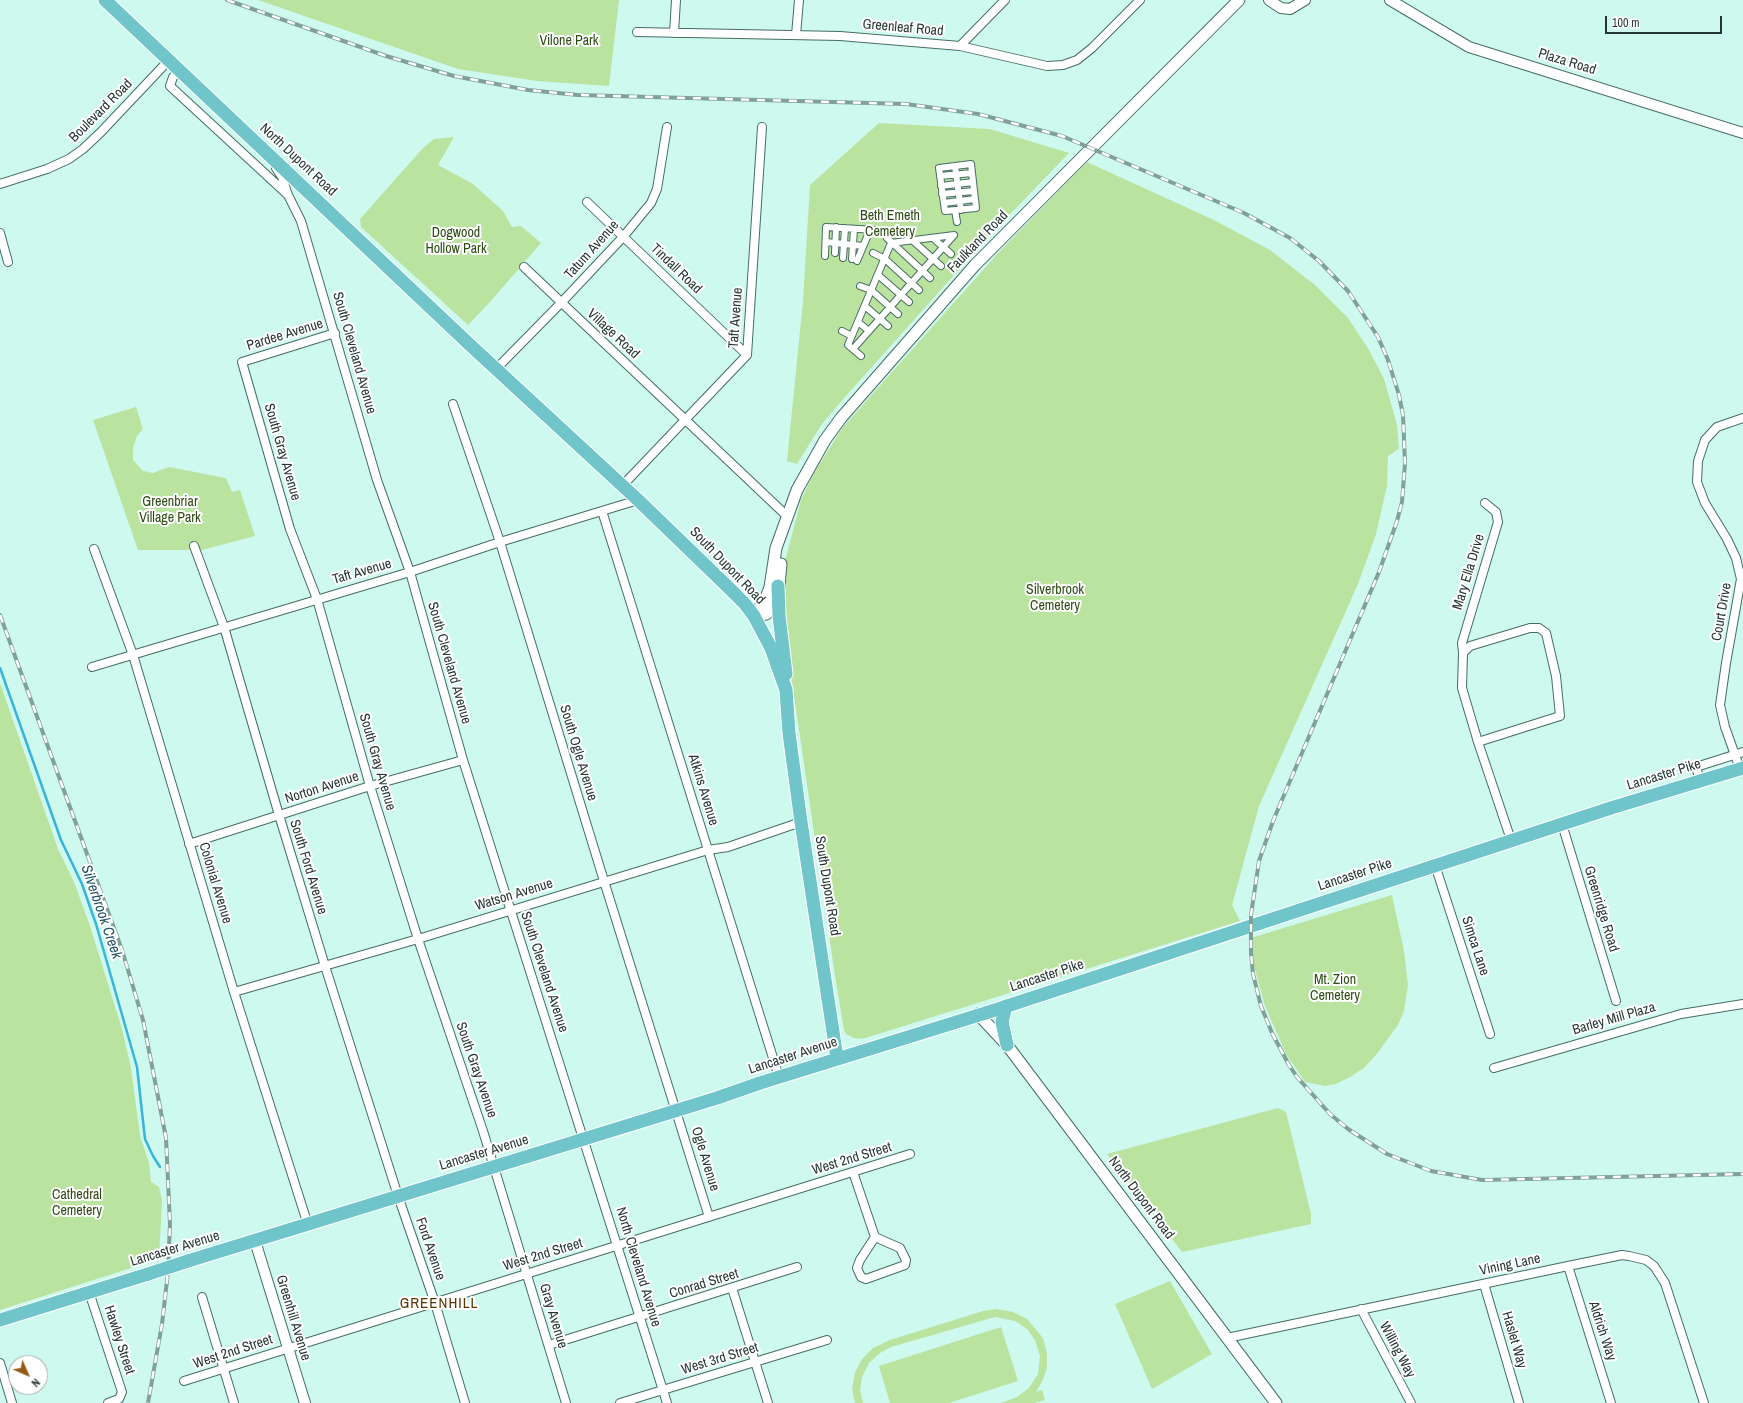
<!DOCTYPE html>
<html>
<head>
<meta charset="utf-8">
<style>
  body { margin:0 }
  #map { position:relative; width:1743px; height:1403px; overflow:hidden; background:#cef9ef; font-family:"Archivo Narrow",sans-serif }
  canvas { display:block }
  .north { position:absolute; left:8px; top:1355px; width:40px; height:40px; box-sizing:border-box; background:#fff; border:1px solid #a8afad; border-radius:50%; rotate:135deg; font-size:11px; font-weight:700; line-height:16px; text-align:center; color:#263733 }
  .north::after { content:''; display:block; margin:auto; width:14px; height:18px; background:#915912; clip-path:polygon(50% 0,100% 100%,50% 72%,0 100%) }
  .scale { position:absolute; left:1605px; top:16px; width:117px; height:18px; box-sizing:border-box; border:2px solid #263733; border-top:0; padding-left:5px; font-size:12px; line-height:14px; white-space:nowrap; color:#263733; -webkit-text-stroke:3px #fff; paint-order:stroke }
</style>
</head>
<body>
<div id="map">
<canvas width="1743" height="1403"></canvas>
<div class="north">N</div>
<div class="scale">100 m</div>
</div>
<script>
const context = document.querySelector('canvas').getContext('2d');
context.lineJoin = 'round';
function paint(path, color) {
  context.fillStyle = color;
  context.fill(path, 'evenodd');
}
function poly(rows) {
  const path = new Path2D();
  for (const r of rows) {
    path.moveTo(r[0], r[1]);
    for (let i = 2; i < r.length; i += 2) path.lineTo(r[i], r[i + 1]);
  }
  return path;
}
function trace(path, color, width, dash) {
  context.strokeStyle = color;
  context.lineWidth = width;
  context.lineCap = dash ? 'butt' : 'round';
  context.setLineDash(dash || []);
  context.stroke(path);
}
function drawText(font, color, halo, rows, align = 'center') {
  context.font = font + ' "Archivo Narrow",sans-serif';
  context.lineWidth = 4;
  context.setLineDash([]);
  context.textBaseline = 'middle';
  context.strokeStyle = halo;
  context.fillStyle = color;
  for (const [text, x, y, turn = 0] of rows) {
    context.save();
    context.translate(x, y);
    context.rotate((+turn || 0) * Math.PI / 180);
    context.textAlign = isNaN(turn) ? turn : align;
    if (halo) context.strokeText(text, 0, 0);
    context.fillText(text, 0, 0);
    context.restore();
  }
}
paint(poly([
  [258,0,619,0,609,86,537,81,458,69],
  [879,123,990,129,1069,153,990,235,845,397,822,424,797,464,787,461,803,301,810,185],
  [454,137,438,165,473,184,503,211,512,227,521,226,541,243,490,302,468,325,361,227,360,219,423,148,434,139],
  [1087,162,1214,220,1270,250,1315,285,1348,318,1369,350,1384,379,1397,425,1399,449,1388,456,1387,486,1376,534,1358,584,1259,806,1232,905,1240,921,862,1039,854,1038,846,1034,844,1030,835,976,784,627,783,594,786,557,801,500,814,473,843,427,1000,251],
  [136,407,143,429,137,436,133,448,133,460,143,471,153,473,169,467,226,478,232,492,240,490,255,536,202,550,138,550,93,420],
  [0,683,58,849,74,882,90,926,122,1029,131,1068,140,1136,149,1163,151,1182,159,1187,162,1200,159,1259,0,1310],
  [1392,895,1404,951,1408,985,1404,1011,1398,1025,1376,1055,1364,1068,1350,1077,1336,1084,1325,1086,1305,1082,1286,1054,1265,1006,1254,966,1251,938],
  [1278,1108,1286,1112,1311,1214,1311,1224,1182,1252,1107,1154],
  [1170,1281,1212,1354,1152,1389,1115,1304],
  [997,1309,1013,1312,1027,1319,1043,1338,1047,1353,1047,1368,1042,1382,1036,1392,1042,1390,1045,1400,1034,1403,1001,1403,1017,1397,1029,1388,1038,1374,1040,1356,1035,1340,1027,1329,1015,1321,995,1317,891,1347,880,1353,869,1363,862,1377,860,1390,863,1403,855,1403,852,1389,855,1372,862,1359,873,1348,890,1340,983,1311],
  [1001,1327,1018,1381,949,1403,890,1403,879,1366]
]), '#bae3a0');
trace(poly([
  [0,668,61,840,82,884,96,924,137,1067,145,1139,153,1156,160,1167]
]), '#38b3dc', 2.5);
const pedestrian = poly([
  [971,164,976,208,945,211,939,168,971,164],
  [955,166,961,210],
  [940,176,972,173],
  [941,186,973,182],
  [942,194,974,191],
  [944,203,975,199],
  [955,210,957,222],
  [887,238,930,278],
  [933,238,951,254],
  [912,240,941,266],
  [826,242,863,246],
  [835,253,836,227],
  [873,253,885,259,919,290],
  [825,256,826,227,875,230],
  [843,258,845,228],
  [852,259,854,229],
  [857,261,870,230],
  [878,275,909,302],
  [860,286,871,290,898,314],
  [865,306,888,326],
  [858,322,869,331],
  [842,331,852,336],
  [853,349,954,235],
  [861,356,848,345,891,243,954,235]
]);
const minor = poly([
  [637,32,840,36,960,46,1047,66,1063,65,1077,60,1092,48,1140,0],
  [674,33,676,0],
  [796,35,799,0],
  [960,46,1005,0],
  [180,71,173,77,170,86,287,194],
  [276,168,282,177,288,195,301,221,377,480,410,572,463,760,667,1403],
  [0,184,47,169,69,159,83,149,101,132,169,60],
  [587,202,747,355],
  [0,233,8,262],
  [524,267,788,517],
  [335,333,242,362,290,529,317,599,370,786,418,939,483,1131,566,1403],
  [496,369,561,303,623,237,651,203,657,189,667,127],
  [453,404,500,542,604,881,709,1217],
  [623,485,747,355,762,127],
  [602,511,779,1077],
  [194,546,224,627,279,815,325,966,398,1196,435,1303,465,1403],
  [94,549,133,655,234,992,308,1225],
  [1530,628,1539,628,1546,633,1556,676,1560,716,1478,742,1462,688,1463,653,1470,646,1530,628],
  [1463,653,1462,643,1498,522,1496,512,1485,503],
  [92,667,410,572,500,542,638,500],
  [1478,742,1511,840],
  [1740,769,1725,727,1720,705,1726,663,1741,579,1736,558,1727,539,1705,503,1697,482,1698,461,1705,440,1717,427,1743,418],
  [1700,781,1696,767,1743,752],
  [1562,824,1616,1001],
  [189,844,370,786,463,760],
  [1435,865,1490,1034],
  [234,992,418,939,708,850,728,847,801,822],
  [1494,1068,1681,1014,1743,1004],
  [853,1172,875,1237,900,1248,906,1260,905,1265,866,1279,861,1277,857,1268,860,1260,875,1237],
  [1568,1266,1611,1403],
  [1484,1284,1519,1403],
  [732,1288,768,1403],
  [89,1292,122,1392,119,1399,108,1403],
  [202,1297,234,1403],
  [1361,1309,1411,1403],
  [1227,1338,1568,1266,1622,1255,1629,1256,1646,1260,1654,1266,1665,1283,1704,1403],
  [549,1345,797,1267],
  [0,1363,12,1403],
  [184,1381,910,1154],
  [620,1403,827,1340]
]);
const tertiary = poly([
  [1269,0,1281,8,1290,9,1305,0],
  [1390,0,1469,47,1743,133],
  [255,1241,305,1403]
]);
const secondary = poly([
  [754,616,766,598,770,587,776,548,797,490,825,440,841,418,975,265,1239,0],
  [754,616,766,614,774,606,778,596,781,564],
  [978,1014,1007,1045,1276,1403]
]);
const primary = poly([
  [105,0,469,344,638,500,728,587,745,604,754,616,771,648,786,690,789,733,801,822,837,1058],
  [778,586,779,616,786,674],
  [1006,1006,1002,1022,1007,1045],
  [188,1261,717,1098,760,1083,992,1011,1611,808,1743,768],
  [0,1320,148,1274]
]);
trace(pedestrian, '#466c64', 8);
trace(minor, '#466c64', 10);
trace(tertiary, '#466c64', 12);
trace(secondary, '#466c64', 13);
trace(primary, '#fff', 15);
trace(pedestrian, '#fff', 6);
trace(minor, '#fff', 8);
trace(tertiary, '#fff', 10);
trace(secondary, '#fff', 11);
trace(primary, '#6fc5ca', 13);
const rail = poly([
  [227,0,386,56,454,76,528,90,578,95,906,104,978,114,1062,136,1244,213,1290,238,1319,261,1348,291,1378,337,1388,360,1399,395,1403,415,1405,463,1402,502,1397,521,1379,572,1273,821,1259,861,1251,915,1251,953,1253,974,1261,1006,1272,1033,1289,1065,1297,1077,1330,1114,1348,1129,1387,1154,1431,1171,1482,1180,1743,1174],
  [0,615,122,950,143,1020,166,1138,170,1224,168,1272,162,1324,148,1403]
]);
trace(rail, '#81a098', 4);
trace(rail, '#fff', 2.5, [8]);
const primaryBridge = poly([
  [148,1274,188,1261]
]);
trace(primaryBridge, '#fff', 15, []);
trace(primaryBridge, '#6fc5ca', 13);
drawText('14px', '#263733', '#fff', [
  ["Greenleaf Road",903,28,5],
  ["Plaza Road",1567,62,17],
  ["Boulevard Road",101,111,-45],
  ["North Dupont Road",298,160,43],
  ["Faulkland Road",978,242,-46],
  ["Tatum Avenue",592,250,-48],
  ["Tindall Road",676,269,44],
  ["Taft Avenue",736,318,-86],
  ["Village Road",613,334,43],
  ["Pardee Avenue",285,335,-17],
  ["South Cleveland Avenue",354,353,74],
  ["South Gray Avenue",282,452,74],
  ["South Dupont Road",727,566,46],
  ["Taft Avenue",362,572,-16],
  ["Mary Ella Drive",1469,572,-73],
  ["Court Drive",1722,612,-80],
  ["South Cleveland Avenue",449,663,74],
  ["South Ogle Avenue",578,753,73],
  ["South Gray Avenue",377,762,74],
  ["Lancaster Pike",1664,775,-17],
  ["Norton Avenue",322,788,-18],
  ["Atkins Avenue",703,790,73],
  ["South Ford Avenue",308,867,73],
  ["Lancaster Pike",1355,875,-18],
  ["Colonial Avenue",215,883,73],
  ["South Dupont Road",827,886,81],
  ["Watson Avenue",514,895,-17],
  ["Greenridge Road",1601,909,73],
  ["Simca Lane",1475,946,72],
  ["South Cleveland Avenue",544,972,72],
  ["Lancaster Pike",1047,976,-18],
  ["Barley Mill Plaza",1614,1019,-16],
  ["Lancaster Avenue",793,1056,-18],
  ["South Gray Avenue",476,1070,71],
  ["Lancaster Avenue",484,1153,-17],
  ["Ogle Avenue",705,1159,73],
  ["West 2nd Street",852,1159,-17],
  ["North Dupont Road",1141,1198,53],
  ["Lancaster Avenue",175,1249,-17],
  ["Ford Avenue",430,1249,71],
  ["West 2nd Street",543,1255,-17],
  ["Vining Lane",1510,1265,-12],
  ["North Cleveland Avenue",638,1267,73],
  ["Conrad Street",704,1284,-17],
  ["Gray Avenue",553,1316,73],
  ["Greenhill Avenue",293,1318,73],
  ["Aldrich Way",1602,1331,72],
  ["Hawley Street",119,1340,72],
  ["Haslet Way",1514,1340,74],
  ["Willing Way",1397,1350,62],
  ["West 2nd Street",233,1352,-18],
  ["West 3rd Street",720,1359,-17]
]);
drawText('14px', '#2d4c14', '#fff', [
  ["Vilone Park",569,41],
  ["Beth Emeth",890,216],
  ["Cemetery",890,232],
  ["Dogwood",456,233],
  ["Hollow Park",456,249],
  ["Greenbriar",170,502],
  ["Village Park",170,518],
  ["Silverbrook",1055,590],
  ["Cemetery",1055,606],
  ["Mt. Zion",1335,980],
  ["Cemetery",1335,996],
  ["Cathedral",77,1195],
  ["Cemetery",77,1211]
]);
drawText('italic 15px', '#255668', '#fff', [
  ["Silverbrook Creek",101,912,71]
]);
context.letterSpacing = '1px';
drawText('15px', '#5b3503', '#fff', [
  ["GREENHILL",439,1304]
]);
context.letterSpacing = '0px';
</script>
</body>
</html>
